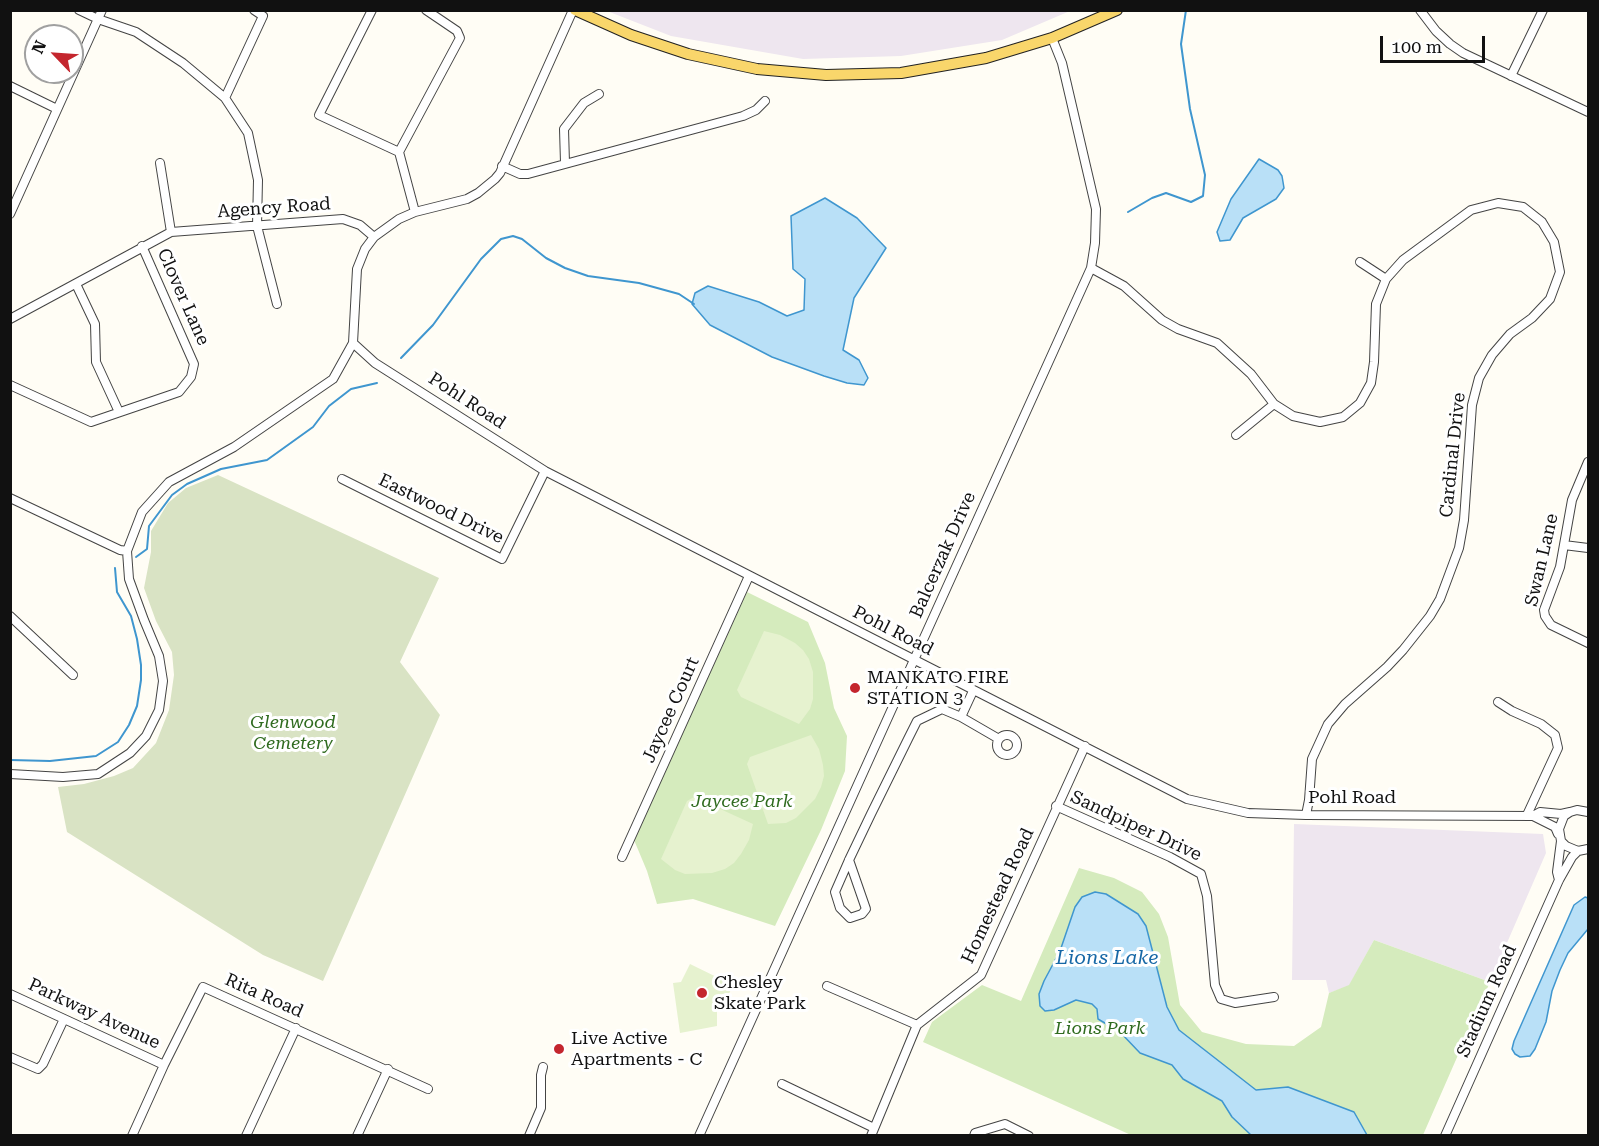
<!DOCTYPE html>
<html>
<head>
<meta charset="utf-8">
<style>
  body { margin:0 }
  #map { position:relative; width:1599px; height:1146px; overflow:hidden; background:#fffdf5; font-family:"Roboto Serif",serif }
  canvas { display:block }
  .frame { position:absolute; inset:0; border:12px solid #111; pointer-events:none }
  .north { position:absolute; left:24px; top:24px; width:60px; height:60px; box-sizing:border-box; background:#fff; border:2px solid #a0a0a0; border-radius:50%; rotate:295deg; font-size:16px; font-weight:700; line-height:24px; text-align:center; color:#111 }
  .north::after { content:''; display:block; margin:auto; width:21px; height:27px; background:#c4262e; clip-path:polygon(50% 0,100% 100%,50% 72%,0 100%) }
  .scale { position:absolute; left:1380px; top:36px; width:105px; height:27px; box-sizing:border-box; border:3px solid #111; border-top:0; padding-left:8px; font-size:18px; line-height:21px; white-space:nowrap; color:#111; -webkit-text-stroke:4px #fff; paint-order:stroke }
</style>
</head>
<body>
<div id="map">
<canvas width="1599" height="1146"></canvas>
<div class="frame"></div>
<div class="north">N</div>
<div class="scale">100 m</div>
</div>
<script>
const context = document.querySelector('canvas').getContext('2d');
context.lineJoin = 'round';
function paint(path, color) {
  context.fillStyle = color;
  context.fill(path, 'evenodd');
}
function poly(rows) {
  const path = new Path2D();
  for (const r of rows) {
    if (r.length === 3) {
      path.moveTo(r[0] + r[2], r[1]);
      path.arc(r[0], r[1], r[2], 0, 2 * Math.PI);
      continue;
    }
    path.moveTo(r[0], r[1]);
    for (let i = 2; i < r.length; i += 2) path.lineTo(r[i], r[i + 1]);
  }
  return path;
}
function trace(path, color, width, dash) {
  context.strokeStyle = color;
  context.lineWidth = width;
  context.lineCap = dash ? 'butt' : 'round';
  context.setLineDash(dash || []);
  context.stroke(path);
}
function drawText(font, color, halo, rows, align = 'center') {
  context.font = font + ' "Roboto Serif",serif';
  context.lineWidth = 6;
  context.setLineDash([]);
  context.textBaseline = 'middle';
  context.strokeStyle = halo;
  context.fillStyle = color;
  for (const [text, x, y, turn = 0] of rows) {
    context.save();
    context.translate(x, y);
    context.rotate((+turn || 0) * Math.PI / 180);
    context.textAlign = isNaN(turn) ? turn : align;
    if (halo) context.strokeText(text, 0, 0);
    context.fillText(text, 0, 0);
    context.restore();
  }
}
paint(poly([
  [607,11,1070,11,1002,40,901,56,803,59,671,36],
  [1294,824,1543,834,1546,853,1490,982,1374,940,1349,986,1329,993,1326,980,1292,980]
]), '#eee6ef');
paint(poly([
  [747,592,808,622,825,663,834,708,847,736,845,771,821,830,775,926,693,899,657,904,647,871,634,840],
  [1079,868,1114,878,1142,892,1159,914,1168,937,1180,1005,1202,1032,1246,1044,1294,1046,1321,1027,1329,993,1349,985,1374,940,1490,982,1423,1135,1131,1135,923,1042,932,1022,982,985,1021,1001]
]), '#d5ebbd');
paint(poly([
  [218,475,439,578,400,662,440,715,323,981,263,955,67,832,58,787,84,784,114,776,133,768,156,743,169,710,174,675,172,652,156,621,144,588,151,552,151,531,168,503,186,488]
]), '#d9e3c4');
paint(poly([
  [764,631,780,635,795,643,803,650,809,659,813,672,813,699,810,709,799,724,741,697,737,690],
  [811,735,819,749,823,765,824,776,821,787,815,799,796,818,786,823,768,824,747,764,750,757],
  [694,797,753,824,749,840,741,854,734,863,725,869,712,873,685,874,675,870,661,859,687,801],
  [690,964,733,985,724,1005,714,1001,717,1006,717,1026,680,1033,673,983,681,982]
]), '#e6f2cf');
const water = poly([
  [1259,159,1278,170,1282,176,1284,188,1276,199,1243,218,1230,240,1220,241,1217,232,1231,199,1259,159],
  [825,198,857,218,886,248,854,298,843,350,859,360,868,378,864,385,847,383,824,376,772,357,710,325,692,304,695,293,708,286,759,302,787,316,804,310,805,279,793,269,791,216,825,198],
  [1095,892,1106,894,1138,914,1146,926,1167,1007,1179,1030,1256,1090,1288,1087,1354,1112,1367,1135,1251,1135,1232,1117,1222,1101,1183,1079,1172,1065,1140,1053,1120,1032,1098,1019,1097,1009,1092,1004,1076,1000,1054,1010,1045,1011,1040,1006,1039,994,1044,981,1060,951,1075,907,1082,897,1095,892],
  [1585,897,1588,898,1588,929,1568,953,1560,970,1552,991,1546,1022,1535,1049,1530,1056,1520,1057,1515,1054,1512,1049,1514,1041,1574,905,1585,897]
]);
paint(water, '#b9e0f7');
trace(water, '#3f96cf', 1.5);
trace(poly([
  [1128,212,1152,198,1166,193,1191,202,1203,196,1205,175,1190,109,1181,44,1186,10],
  [401,358,433,325,481,259,501,239,513,236,522,239,546,258,565,268,588,276,639,283,679,294,694,304],
  [136,557,147,549,149,526,172,495,187,484,221,469,267,460,313,427,329,406,351,389,377,383],
  [10,760,50,761,96,756,118,742,129,725,137,706,141,680,141,665,137,639,131,616,117,592,115,568]
]), '#3f96cf', 2);
const minor = poly([
  [79,10,98,19,136,32,183,63,225,98,248,133,258,180,257,226,277,304],
  [372,10,319,115,399,152],
  [1420,10,1436,31,1450,44,1463,53,1588,112],
  [1511,76,1543,10],
  [10,86,57,109],
  [225,98,263,16,254,10],
  [160,163,171,232],
  [565,163,564,129,584,103,599,94],
  [502,166,520,174,528,174,743,116,756,110,765,101],
  [415,212,399,152,460,38,457,31,426,10],
  [10,214,102,10],
  [1360,262,1386,279],
  [1091,268,1124,286,1162,320,1178,329,1217,343,1251,374,1274,404,1293,416,1320,422,1343,417,1360,403,1371,383,1374,362,1376,304,1386,279,1403,260,1471,210,1498,203,1523,207,1542,222,1554,242,1560,272,1550,299,1532,318,1510,334,1492,355,1479,378,1472,405,1464,520,1459,548,1440,599,1430,616,1403,650,1387,667,1345,704,1328,724,1312,759,1309,800,1306,815],
  [76,284,95,324,96,362,119,412],
  [10,319,171,232,343,219,360,225,374,237],
  [353,343,375,363,545,471,1187,799,1248,813,1306,815,1533,816,1540,812,1561,814,1570,812],
  [10,385,91,422,179,392,191,377,194,364,142,246],
  [1236,435,1274,404],
  [1588,462,1572,500,1560,567,1544,610,1545,616,1551,625,1588,643],
  [342,479,502,559,545,471],
  [10,498,120,550,127,551],
  [1564,545,1588,548],
  [10,616,73,675],
  [1498,702,1512,711,1541,724,1555,735,1558,748,1527,815],
  [961,717,999,739],
  [1007,745,10],
  [10,774,63,777,98,774,130,753,146,736,159,710,163,681,159,656,144,620,129,579,127,551,142,512,169,482,234,447,333,379,353,343,357,269,365,249,374,237,399,219,415,212,467,199,478,193,495,179,500,173,573,10],
  [1056,806,1170,857,1201,874,1207,896,1215,985,1221,999,1235,1003,1274,997],
  [1588,812,1577,810,1570,812,1564,816,1559,829,1561,841,1566,846,1578,851,1588,849],
  [1533,816,1555,827,1558,834],
  [622,857,749,576],
  [849,860,866,909,862,914,850,918,840,908,835,892,849,860,871,814,908,739,917,721,942,709,961,717,973,691],
  [1559,880,1557,872,1561,841],
  [827,986,917,1025],
  [10,994,164,1065],
  [10,1057,38,1069,43,1064,64,1019],
  [782,1084,874,1128],
  [132,1136,164,1065,203,987,428,1089],
  [246,1136,296,1028],
  [357,1136,388,1069],
  [529,1136,541,1108,541,1075,543,1067],
  [699,1136,1091,268,1095,243,1096,209,1062,63,1052,38],
  [871,1136,917,1025,981,975,1085,746],
  [974,1136,975,1133,1005,1124,1029,1136],
  [1445,1136,1559,880,1572,857,1578,851]
]);
const major = poly([
  [575,10,631,35,688,54,757,69,826,75,901,73,986,58,1052,38,1117,10]
]);
trace(minor, '#444', 10);
trace(major, '#222', 12);
trace(minor, '#fff', 8);
trace(major, '#f9d66b', 10);
for (const [x, y, r, color] of [
  [855,688,6,"#c4262e"],
  [702,993,6,"#c4262e"],
  [559,1049,6,"#c4262e"]
]) {
  const dot = new Path2D();
  dot.arc(x, y, r, 0, 2 * Math.PI);
  context.fillStyle = color;
  context.fill(dot);
  trace(dot, '#fff', 2);
}
drawText('18px', '#111', '#fff', [
  ["Agency Road",274,208,-4],
  ["Clover Lane",183,297,66],
  ["Pohl Road",467,401,33],
  ["Cardinal Drive",1453,455,-84],
  ["Eastwood Drive",441,509,26],
  ["Balcerzak Drive",943,555,-66],
  ["Swan Lane",1542,560,-77],
  ["Pohl Road",893,631,27],
  ["Jaycee Court",671,710,-66],
  ["Pohl Road",1352,798],
  ["Sandpiper Drive",1136,826,25],
  ["Homestead Road",998,896,-65],
  ["Rita Road",264,996,24],
  ["Stadium Road",1487,1001,-66],
  ["Parkway Avenue",94,1014,25]
]);
drawText('18px', '#111', '#fff', [
  ["MANKATO FIRE",867,678],
  ["STATION 3",867,699],
  ["Chesley",714,983],
  ["Skate Park",714,1004],
  ["Live Active",571,1039],
  ["Apartments - C",571,1060]
], 'left');
drawText('italic 18px', '#2f6b1f', '#fff', [
  ["Glenwood",293,723],
  ["Cemetery",293,744],
  ["Jaycee Park",742,802],
  ["Lions Park",1100,1029]
]);
drawText('italic 20px', '#1768a6', '#fff', [
  ["Lions Lake",1107,958]
]);
</script>
</body>
</html>
